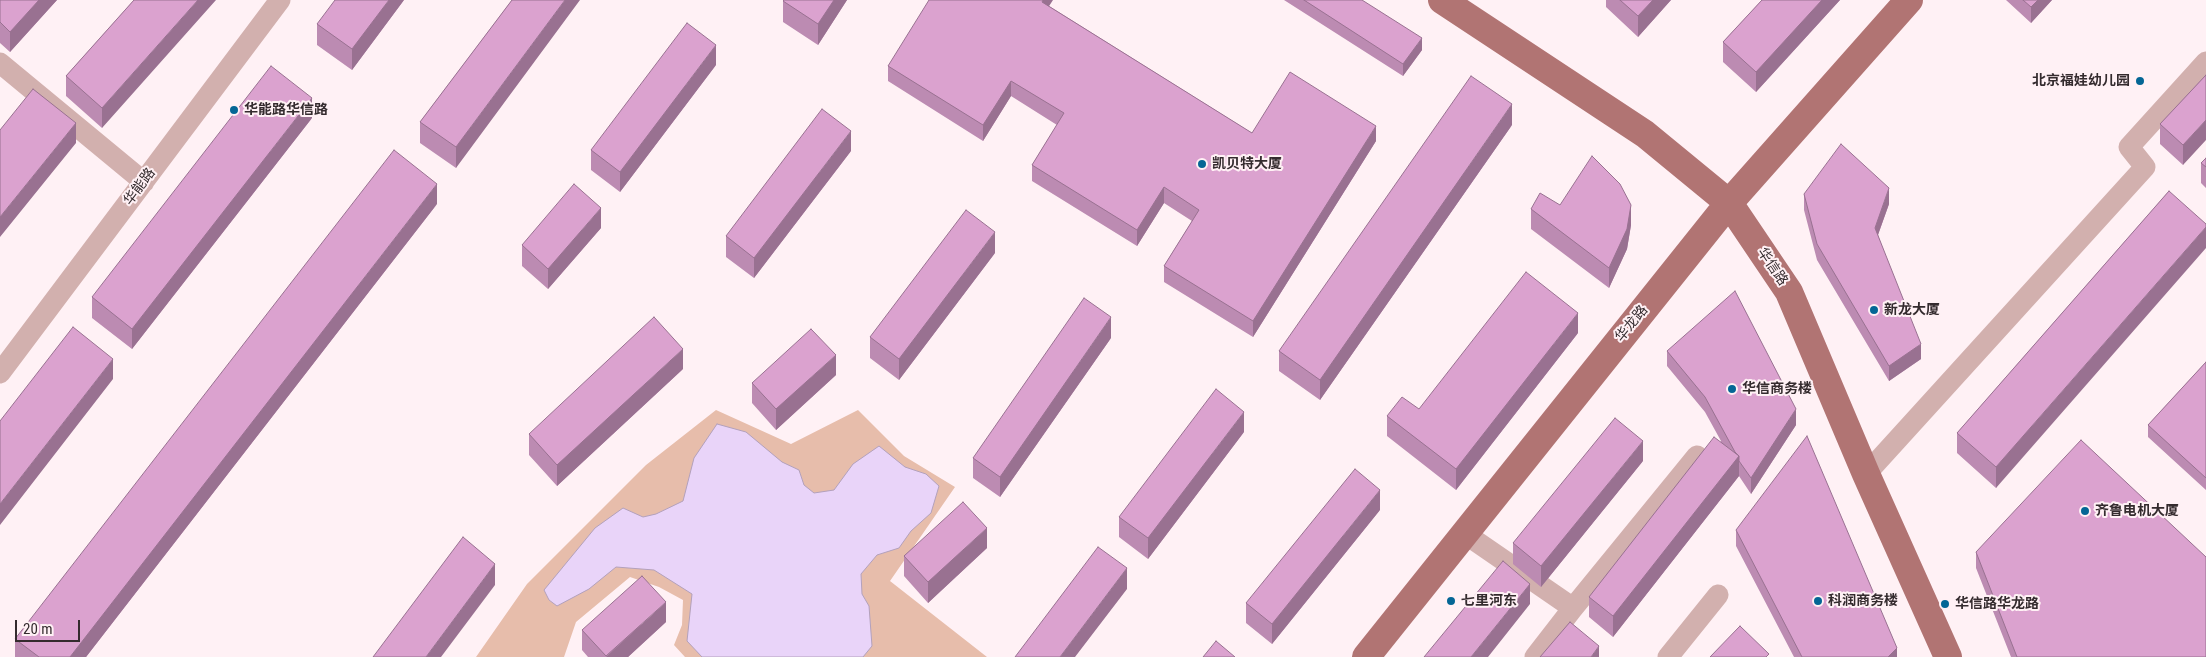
<!DOCTYPE html>
<html>
<head>
<meta charset="utf-8">
<style>
  body { margin:0 }
  #map { position:relative; width:2206px; height:657px; overflow:hidden; background:#fff1f5; font-family:"Roboto Condensed",sans-serif }
  canvas { display:block }
  .scale { position:absolute; left:15px; top:620px; width:65px; height:22px; box-sizing:border-box; border:2px solid #342b2e; border-top:0; padding-left:6px; font-size:15px; line-height:18px; white-space:nowrap; color:#342b2e; -webkit-text-stroke:4px #fff1f5; paint-order:stroke }
</style>
</head>
<body>
<div id="map">
<canvas width="2206" height="657"></canvas>
<div class="scale">20 m</div>
</div>
<script>
const context = document.querySelector('canvas').getContext('2d');
context.lineJoin = 'round';
function paint(path, color) {
  context.fillStyle = color;
  context.fill(path, 'evenodd');
}
function poly(rows) {
  const path = new Path2D();
  for (const r of rows) {
    path.moveTo(r[0], r[1]);
    for (let i = 2; i < r.length; i += 2) path.lineTo(r[i], r[i + 1]);
  }
  return path;
}
function trace(path, color, width, dash) {
  context.strokeStyle = color;
  context.lineWidth = width;
  context.lineCap = dash ? 'butt' : 'round';
  context.setLineDash(dash || []);
  context.stroke(path);
}
function drawText(font, color, halo, rows, align = 'center') {
  context.font = font + ' "Roboto Condensed","Noto Sans SC",sans-serif';
  context.lineWidth = 4;
  context.setLineDash([]);
  context.textBaseline = 'middle';
  context.strokeStyle = halo;
  context.fillStyle = color;
  for (const [text, x, y, turn = 0] of rows) {
    context.save();
    context.translate(x, y);
    context.rotate((+turn || 0) * Math.PI / 180);
    context.textAlign = isNaN(turn) ? turn : align;
    if (halo) context.strokeText(text, 0, 0);
    context.fillText(text, 0, 0);
    context.restore();
  }
}
paint(poly([
  [716,410,791,444,858,410,904,456,955,487,890,581,987,657,685,657,674,645,682,625,683,600,659,587,630,577,576,622,564,657,476,657,527,584,646,465]
]), '#e7bdab');
const water = poly([
  [717,424,746,432,782,462,799,470,804,485,814,493,834,490,853,464,879,446,905,467,926,474,939,486,931,513,911,531,899,548,877,555,861,574,862,594,869,606,872,646,863,657,702,657,687,641,692,594,654,570,616,567,589,589,557,606,549,600,544,590,595,528,623,508,643,517,656,514,683,501,694,458,717,424]
]);
paint(water, '#e9d4f9');
trace(water, '#b3a1bc', 1);
trace(poly([
  [0,63,144,182],
  [0,373,280,0],
  [1866,474,2145,167,2129,147,2206,62],
  [1464,533,1573,608,1697,456],
  [1535,657,1573,608],
  [1668,657,1718,595]
]), '#d2b0ae', 21);
trace(poly([
  [1442,0,1645,134,1729,203,1789,292,1866,474,1948,657],
  [1366,657,1729,203,1909,0]
]), '#b17473', 28);
paint(poly([
  [0,0,57,0,10,52,0,43],
  [134,0,102,128,66,96,66,76],
  [404,0,352,70,317,45,317,24],
  [512,0,456,168,420,143,420,122],
  [784,0,847,0,818,45,783,22,783,1],
  [1284,0,1362,0,1422,50,1403,76],
  [1606,0,1671,0,1638,37,1606,7],
  [1762,0,1840,0,1756,92,1723,62,1723,42],
  [2006,0,2052,0,2031,23],
  [1049,6,1252,133,1376,141,1253,337,1164,282,1164,266,1192,221,1164,203,1137,246,1032,181,1032,165,1057,125,1011,96,983,141,888,81,888,66],
  [716,65,620,192,591,170,591,150],
  [2206,75,2183,165,2160,144,2160,124],
  [312,118,132,349,92,318,92,297],
  [1512,125,1320,400,1279,371,1279,351],
  [851,151,754,278,726,257,726,236],
  [2206,158,2206,188,2201,183,2201,163],
  [2169,191,1996,488,1957,453,1957,433],
  [1804,194,1889,204,1878,235,1921,359,1889,381,1817,260,1804,210],
  [437,204,86,657,15,657,15,639],
  [1560,205,1631,225,1627,249,1609,288,1531,229,1531,209],
  [601,228,548,289,522,266,522,245],
  [995,253,899,380,870,358,870,337],
  [1578,333,1456,490,1387,436,1387,416,1419,409],
  [1111,338,1000,497,973,478,973,458],
  [1667,351,1796,425,1751,494,1739,476,1613,637,1589,617,1589,597,1721,441,1705,412,1667,366],
  [2206,362,2206,490,2148,437,2148,425],
  [683,369,557,486,529,455,529,434],
  [836,375,776,430,752,403,752,383],
  [1244,432,1148,559,1119,537,1119,517],
  [1643,461,1541,587,1513,564,1513,543],
  [1380,510,1272,644,1246,623,1246,603],
  [1736,530,1897,657,1794,657,1736,546],
  [987,548,928,603,904,576,904,556],
  [1976,552,2206,657,2011,657,1976,568],
  [666,622,628,657,588,657,582,650,582,630]
]), '#bc8bb2');
paint(poly([
  [39,0,57,0,10,52,10,32],
  [198,0,216,0,102,128,102,108],
  [389,0,404,0,352,70,352,49],
  [565,0,580,0,456,168,456,147],
  [834,0,847,0,818,45,818,24],
  [1043,0,1053,0,1042,17,1042,2],
  [1653,0,1671,0,1638,37,1638,16],
  [1822,0,1840,0,1756,92,1756,72],
  [2038,0,2052,0,2031,23,2031,7],
  [1422,38,1422,50,1403,76,1403,64],
  [716,45,716,65,620,192,620,172],
  [1011,81,1011,96,983,141,983,125],
  [312,98,312,118,132,349,132,329],
  [1512,104,1512,125,1320,400,1320,380],
  [2206,120,2206,140,2183,165,2183,145],
  [76,123,76,143,0,237,0,217],
  [1376,126,1376,141,1253,337,1253,321],
  [851,131,851,151,754,278,754,258],
  [437,184,437,204,86,657,70,657],
  [1164,187,1164,203,1137,246,1137,230],
  [1889,188,1889,204,1875,243,1875,228],
  [1631,205,1631,225,1627,249,1609,288,1609,268],
  [601,208,601,228,548,289,548,269],
  [2206,227,2206,248,1996,488,1996,467],
  [995,232,995,253,899,380,899,359],
  [1578,313,1578,333,1456,490,1456,469],
  [1111,317,1111,338,1000,497,1000,477],
  [1921,344,1921,359,1889,381,1889,366],
  [683,349,683,369,557,486,557,465],
  [836,355,836,375,776,430,776,409],
  [113,359,113,379,0,525,0,504],
  [1796,409,1796,425,1751,494,1751,478],
  [1244,412,1244,432,1148,559,1148,538],
  [1643,441,1643,461,1541,587,1541,566],
  [1739,456,1739,476,1613,637,1613,616],
  [1380,490,1380,510,1272,644,1272,624],
  [987,528,987,548,928,603,928,582],
  [495,564,495,585,441,657,426,657],
  [1127,568,1127,589,1075,657,1060,657],
  [1530,584,1530,604,1488,657,1471,657],
  [666,602,666,622,628,657,606,657],
  [1599,646,1599,657,1591,657],
  [1897,648,1897,657,1888,657]
]), '#997191');
const building = poly([
  [0,0,39,0,10,32,0,22,0,0],
  [134,0,198,0,102,108,66,76,134,0],
  [335,0,389,0,352,49,317,24,335,0],
  [512,0,565,0,456,147,420,122,512,0],
  [784,0,834,0,818,24,783,1,784,0],
  [929,0,1043,0,1042,2,1252,133,1290,72,1376,126,1253,321,1164,266,1199,210,1164,187,1137,230,1032,165,1064,113,1011,81,983,125,888,66,929,0],
  [1304,0,1362,0,1422,38,1403,64,1304,0],
  [1620,0,1653,0,1638,16,1620,0],
  [1762,0,1822,0,1756,72,1723,42,1762,0],
  [2023,0,2038,0,2031,7,2023,0],
  [687,23,716,45,620,172,591,150,687,23],
  [271,66,312,98,132,329,92,297,271,66],
  [2206,75,2206,120,2183,145,2160,124,2206,75],
  [1471,76,1512,104,1320,380,1279,351,1471,76],
  [33,89,76,123,0,217,0,130,33,89],
  [822,109,851,131,754,258,726,236,822,109],
  [1841,144,1889,188,1875,228,1921,344,1889,366,1817,244,1804,194,1841,144],
  [394,150,437,184,70,657,39,657,15,639,394,150],
  [1592,156,1620,184,1631,205,1627,229,1609,268,1531,209,1540,193,1560,205,1592,156],
  [2206,158,2206,167,2201,163,2206,158],
  [574,184,601,208,548,269,522,245,574,184],
  [2169,191,2206,224,2206,227,1996,467,1957,433,2169,191],
  [966,210,995,232,899,359,870,337,966,210],
  [1526,272,1578,313,1456,469,1387,416,1402,397,1419,409,1526,272],
  [1735,291,1796,409,1751,478,1739,461,1739,456,1735,452,1705,397,1667,351,1735,291],
  [1084,298,1111,317,1000,477,973,458,1084,298],
  [654,317,683,349,557,465,529,434,654,317],
  [73,327,113,359,0,504,0,421,73,327],
  [811,329,836,355,776,409,752,383,811,329],
  [2206,362,2206,478,2148,425,2206,362],
  [1216,389,1244,412,1148,538,1119,517,1216,389],
  [1615,418,1643,441,1541,566,1513,543,1615,418],
  [1807,436,1897,648,1888,657,1802,657,1736,530,1807,436],
  [1714,437,1739,456,1613,616,1589,597,1714,437],
  [2081,440,2206,557,2206,657,2017,657,1976,552,2081,440],
  [1355,469,1380,490,1272,624,1246,603,1355,469],
  [963,502,987,528,928,582,904,556,963,502],
  [463,537,495,564,426,657,373,657,463,537],
  [1098,547,1127,568,1060,657,1015,657,1098,547],
  [1503,561,1530,584,1471,657,1424,657,1503,561],
  [642,576,666,602,606,656,582,630,642,576],
  [1570,622,1599,646,1591,657,1540,657,1570,622],
  [1740,626,1769,654,1766,657,1710,657,1740,626],
  [1216,641,1235,657,1203,657,1216,641]
]);
paint(building, '#dba2cf');
trace(building, '#997191', 1);
for (const [x, y, r, color] of [
  [2140,81,5,"#046695"],
  [234,110,5,"#046695"],
  [1202,164,5,"#046695"],
  [1874,310,5,"#046695"],
  [1732,389,5,"#046695"],
  [2085,511,5,"#046695"],
  [1451,601,5,"#046695"],
  [1818,601,5,"#046695"],
  [1945,604,5,"#046695"]
]) {
  const dot = new Path2D();
  dot.arc(x, y, r, 0, 2 * Math.PI);
  context.fillStyle = color;
  context.fill(dot);
  trace(dot, '#fff1f5', 2);
}
drawText('bold 14px', '#342b2e', '#fff1f5', [
  ["北京福娃幼儿园",2130,81,"right"],
  ["华能路华信路",244,110],
  ["凯贝特大厦",1212,164],
  ["新龙大厦",1884,310],
  ["华信商务楼",1742,389],
  ["齐鲁电机大厦",2095,511],
  ["七里河东",1461,601],
  ["科润商务楼",1828,601],
  ["华信路华龙路",1955,604]
], 'left');
drawText('14px', '#342b2e', '#fff1f5', [
  ["华能路",140,187,-53],
  ["华信路",1772,267,56],
  ["华龙路",1632,324,-51]
]);
</script>
</body>
</html>
